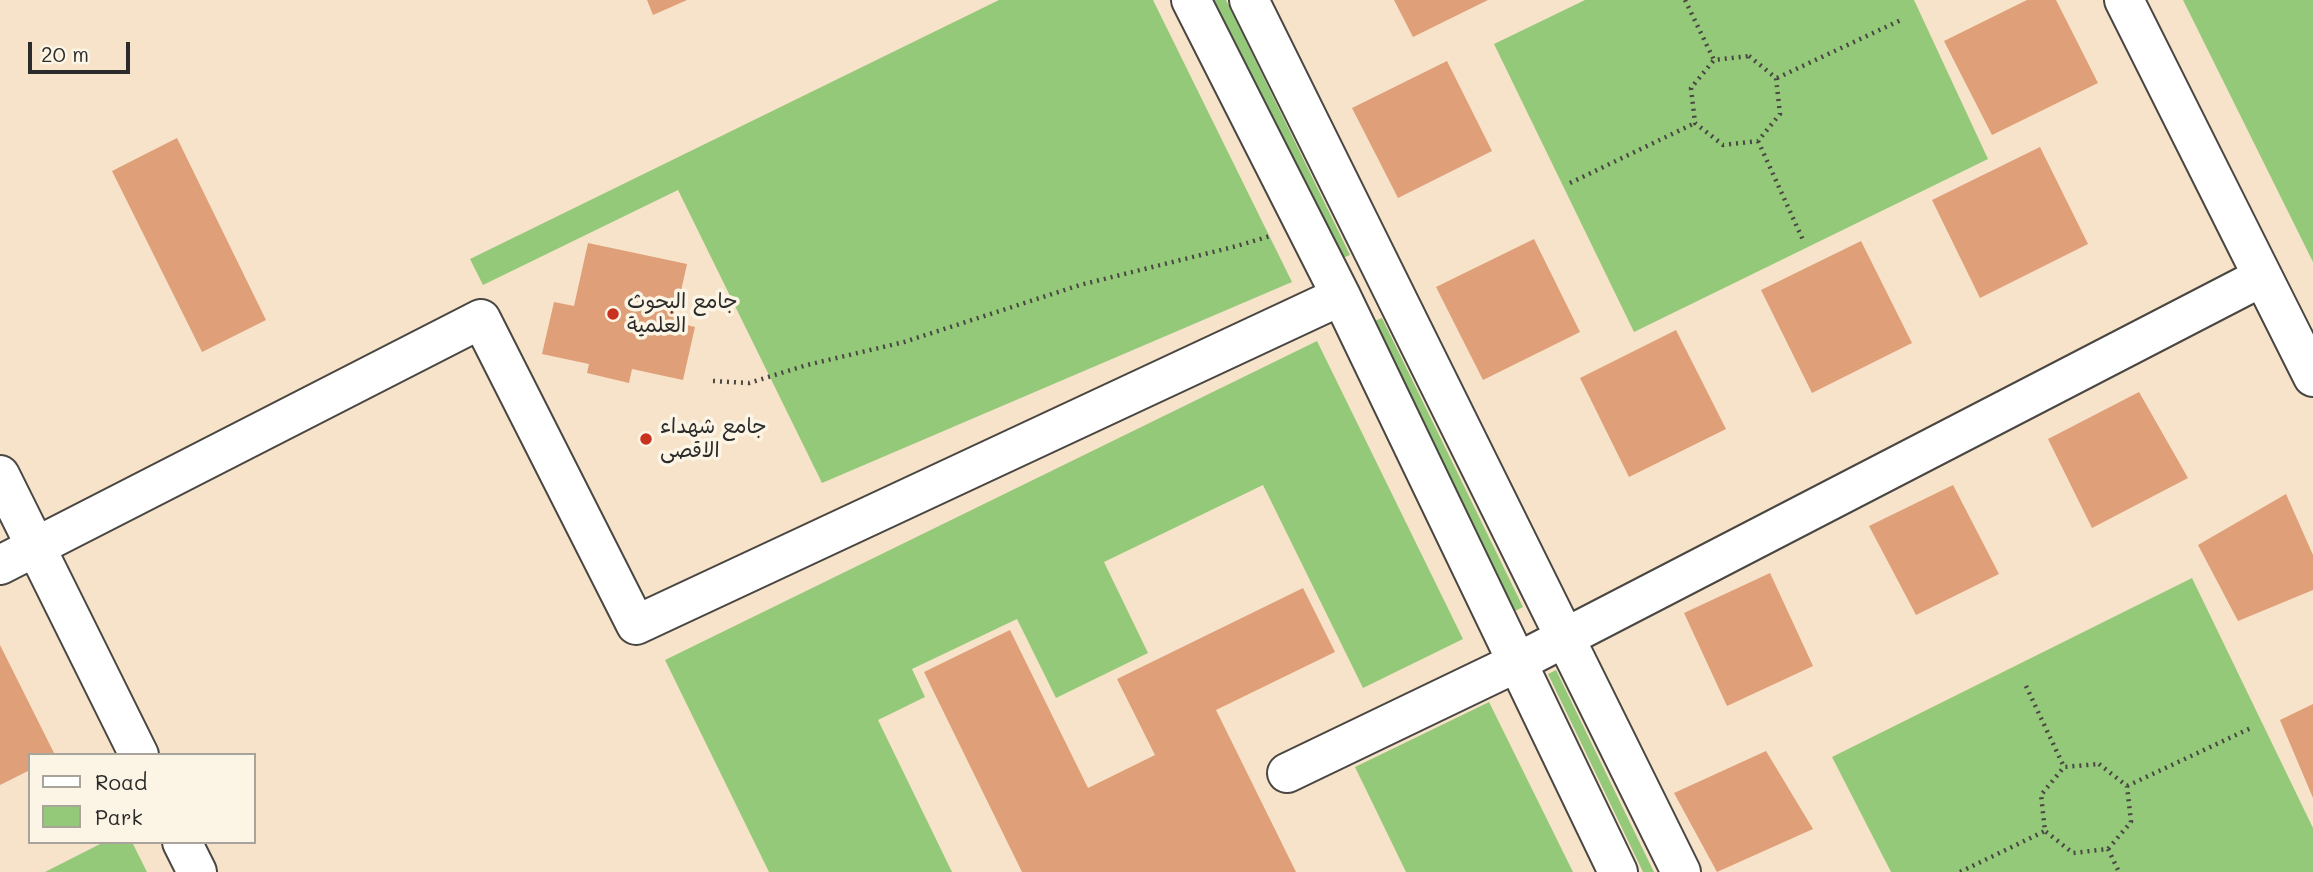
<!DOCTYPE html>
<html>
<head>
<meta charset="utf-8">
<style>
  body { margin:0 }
  #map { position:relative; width:2313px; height:872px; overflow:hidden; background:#f7e3c9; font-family:Mali,sans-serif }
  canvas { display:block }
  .legend { position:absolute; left:28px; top:753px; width:228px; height:91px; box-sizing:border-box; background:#fcf5e5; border:2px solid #a8a49b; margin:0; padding:9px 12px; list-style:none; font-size:21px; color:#2b2b2b }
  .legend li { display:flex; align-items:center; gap:14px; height:35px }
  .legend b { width:35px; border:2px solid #a8a49b }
  .scale { position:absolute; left:28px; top:42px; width:102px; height:32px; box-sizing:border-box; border:4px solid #2b2b2b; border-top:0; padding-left:9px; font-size:21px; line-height:24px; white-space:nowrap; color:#2b2b2b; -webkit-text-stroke:5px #fcf5e5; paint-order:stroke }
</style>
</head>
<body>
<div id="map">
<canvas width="2313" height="872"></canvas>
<ul class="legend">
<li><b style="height:9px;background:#fff"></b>Road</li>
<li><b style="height:19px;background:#95c97a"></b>Park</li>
</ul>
<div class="scale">20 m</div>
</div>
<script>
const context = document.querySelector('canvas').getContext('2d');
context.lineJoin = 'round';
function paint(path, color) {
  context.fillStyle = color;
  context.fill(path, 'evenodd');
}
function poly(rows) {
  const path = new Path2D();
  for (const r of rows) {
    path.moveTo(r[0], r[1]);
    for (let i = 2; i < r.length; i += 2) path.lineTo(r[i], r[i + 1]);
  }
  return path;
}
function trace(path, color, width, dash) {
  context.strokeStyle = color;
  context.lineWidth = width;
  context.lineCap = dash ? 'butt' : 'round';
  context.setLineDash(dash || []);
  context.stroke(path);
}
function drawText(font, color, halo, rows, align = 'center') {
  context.font = font + ' Mali,"Playpen Sans Arabic",sans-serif';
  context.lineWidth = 7;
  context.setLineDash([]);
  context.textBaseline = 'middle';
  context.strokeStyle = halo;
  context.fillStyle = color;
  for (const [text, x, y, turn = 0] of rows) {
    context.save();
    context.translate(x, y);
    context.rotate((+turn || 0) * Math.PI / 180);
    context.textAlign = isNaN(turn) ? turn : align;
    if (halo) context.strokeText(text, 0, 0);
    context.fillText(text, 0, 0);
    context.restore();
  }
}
paint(poly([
  [999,0,1153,0,1292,282,822,483,678,190,483,285,470,259],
  [1213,0,1226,0,1350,255,1340,259],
  [1585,0,1914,0,1988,159,1634,332,1494,44],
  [2183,0,2313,0,2313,262],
  [1382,318,1523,607,1513,612,1372,322],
  [1317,341,1463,639,1363,688,1263,485,1104,562,1148,653,1056,698,1017,619,912,669,925,697,878,720,952,872,769,872,665,660],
  [2192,578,2313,828,2313,872,1891,872,1832,757],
  [1556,670,1654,872,1643,872,1548,674],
  [1489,702,1573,872,1406,872,1355,767],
  [104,842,132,842,147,872,45,872]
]), '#95c97a');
paint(poly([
  [647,0,687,0,653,15],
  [1394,0,1488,0,1413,37],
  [2027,0,2056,0,2098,83,1992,135,1944,41],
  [1447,61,1492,151,1398,198,1352,108],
  [177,138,266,320,202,352,112,171],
  [2040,147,2088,244,1980,298,1932,200],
  [1534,239,1580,332,1483,380,1436,287],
  [1861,241,1912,343,1812,393,1761,290],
  [588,243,687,264,674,322,695,327,683,380,632,369,629,383,587,373,589,364,542,354,554,302,574,306],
  [1676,330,1726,429,1629,477,1580,378],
  [2139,392,2188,478,2092,528,2048,439],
  [1953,485,1999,574,1916,615,1869,526],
  [2286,494,2313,555,2313,590,2238,621,2198,545],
  [1770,573,1813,666,1727,706,1684,613],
  [1303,588,1335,652,1216,710,1296,872,1022,872,924,672,1010,630,1088,788,1155,755,1117,679],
  [0,645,55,755,30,755,30,770,0,785],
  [2313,704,2313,798,2280,720],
  [1766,751,1813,829,1717,872,1674,793]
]), '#df9f78');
const minor = poly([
  [1191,0,1341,296,1618,872],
  [1249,0,1681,872],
  [2124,0,2313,377],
  [0,475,139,755],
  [0,565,481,319,636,625,1341,296],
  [1287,773,1516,663,2262,277],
  [182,842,197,872]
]);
trace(minor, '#4a4743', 42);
trace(poly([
  [1685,0,1714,60],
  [1749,56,1776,78,1780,114,1758,141,1723,145,1695,123,1691,88,1714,60,1749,56],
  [1777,78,1903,19],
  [1758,141,1803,240],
  [1570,183,1695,123],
  [713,381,749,383,807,365,904,342,1080,285,1237,246,1270,236],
  [2026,686,2064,767],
  [2099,764,2127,786,2131,822,2108,849,2073,853,2045,831,2041,795,2064,767,2099,764],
  [2127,786,2253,727],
  [2108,849,2119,872],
  [1960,872,2045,831]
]), '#4a4743', 4.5, [2, 5]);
trace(minor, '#fff', 38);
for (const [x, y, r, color] of [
  [613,314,7,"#c8321e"],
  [646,439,7,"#c8321e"]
]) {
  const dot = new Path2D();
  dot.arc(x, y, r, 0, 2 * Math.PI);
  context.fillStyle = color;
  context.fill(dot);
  trace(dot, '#fcf5e5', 2.5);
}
drawText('21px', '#2b2b2b', '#fcf5e5', [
  ["جامع البحوث",627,302],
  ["العلمية",627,326],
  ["جامع شهداء",660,427],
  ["الاقصى",660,451]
], 'left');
</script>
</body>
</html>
